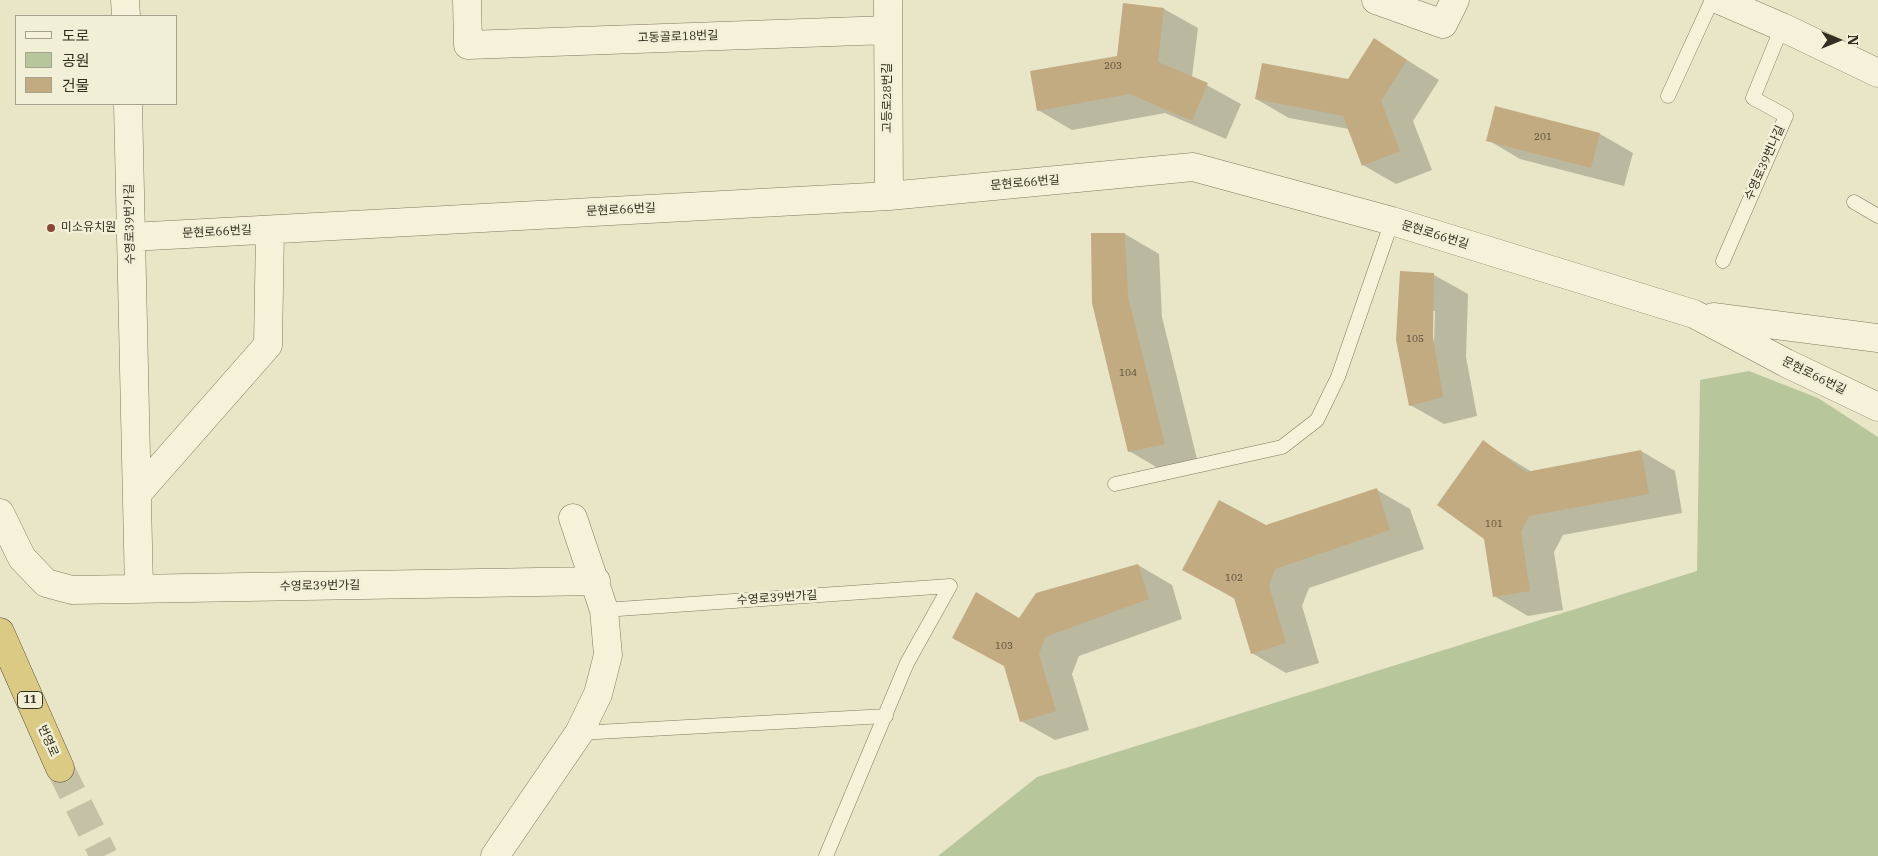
<!DOCTYPE html>
<html>
<head>
<meta charset="utf-8">
<style>
  body { margin:0 }
  #map { position:relative; width:1878px; height:856px; overflow:hidden; background:#e9e6c7; font-family:"IBM Plex Serif","Noto Sans KR",serif }
  canvas { display:block }
  .legend { position:absolute; left:15px; top:15px; width:162px; height:90px; box-sizing:border-box; background:#f1efd6; border:1px solid #a5a28d; margin:0; padding:6px 9px; list-style:none; font-size:15px; color:#342e20 }
  .legend li { display:flex; align-items:center; gap:10px; height:25px }
  .legend b { width:25px; border:1px solid #a5a28d }
  .north { position:absolute; left:1813px; top:15px; width:50px; height:50px; -webkit-text-stroke:4px #f1efd6; paint-order:stroke; rotate:90deg; font-size:14px; font-weight:700; line-height:20px; text-align:center; color:#342e20 }
  .north::after { content:''; display:block; margin:auto; width:18px; height:22px; background:#342e20; clip-path:polygon(50% 0,100% 100%,50% 72%,0 100%) }
</style>
</head>
<body>
<div id="map">
<canvas width="1878" height="856"></canvas>
<ul class="legend">
<li><b style="height:6px;background:#f5f2d9"></b>도로</li>
<li><b style="height:14px;background:#b8c69c"></b>공원</li>
<li><b style="height:14px;background:#c2aa81"></b>건물</li>
</ul>
<div class="north">N</div>
</div>
<script>
const context = document.querySelector('canvas').getContext('2d');
context.lineJoin = 'round';
function paint(path, color) {
  context.fillStyle = color;
  context.fill(path, 'evenodd');
}
function poly(rows) {
  const path = new Path2D();
  for (const r of rows) {
    path.moveTo(r[0], r[1]);
    for (let i = 2; i < r.length; i += 2) path.lineTo(r[i], r[i + 1]);
  }
  return path;
}
function trace(path, color, width, dash) {
  context.strokeStyle = color;
  context.lineWidth = width;
  context.lineCap = dash ? 'butt' : 'round';
  context.setLineDash(dash || []);
  context.stroke(path);
}
function drawText(font, color, halo, rows, align = 'center') {
  context.font = font + ' "IBM Plex Serif","Noto Sans KR",serif';
  context.lineWidth = 5;
  context.setLineDash([]);
  context.textBaseline = 'middle';
  context.strokeStyle = halo;
  context.fillStyle = color;
  for (const [text, x, y, turn = 0] of rows) {
    context.save();
    context.translate(x, y);
    context.rotate((+turn || 0) * Math.PI / 180);
    context.textAlign = isNaN(turn) ? turn : align;
    if (halo) context.strokeText(text, 0, 0);
    context.fillText(text, 0, 0);
    context.restore();
  }
}
paint(poly([
  [1749,371,1818,398,1878,437,1878,856,938,856,1037,777,1697,571,1700,380]
]), '#b8c69c');
paint(poly([
  [1164,9,1198,28,1192,77,1241,104,1226,139,1165,113,1072,130,1038,110,1118,57],
  [1375,40,1439,80,1413,121,1432,170,1396,184,1363,165,1349,129,1289,118,1256,99,1348,81],
  [1496,107,1600,134,1633,153,1624,186,1520,159,1488,140],
  [1125,234,1159,254,1162,317,1198,463,1163,471,1129,451],
  [1434,275,1468,294,1466,357,1477,416,1444,424,1410,405],
  [1433,311,1435,311,1434,343,1431,343],
  [1483,442,1532,472,1641,451,1675,471,1682,513,1563,535,1554,552,1563,610,1528,616,1494,596],
  [1377,490,1410,509,1424,549,1309,588,1302,606,1319,663,1286,673,1252,653,1235,599,1183,569,1266,527],
  [1138,565,1172,585,1182,619,1079,656,1072,674,1089,730,1055,740,1021,721,1005,667,1020,619]
]), '#0003');
paint(poly([
  [1123,3,1164,8,1158,62,1208,83,1192,121,1130,94,1037,111,1030,71,1117,56],
  [1374,38,1407,60,1381,101,1400,151,1362,166,1343,116,1255,99,1262,63,1348,79],
  [1495,106,1600,133,1591,168,1486,141],
  [1091,233,1125,233,1128,297,1165,444,1128,452,1092,303],
  [1400,271,1434,273,1433,337,1443,397,1409,406,1396,340],
  [1483,440,1526,472,1641,450,1649,494,1529,516,1521,532,1530,591,1493,597,1484,539,1437,505],
  [1377,488,1390,530,1275,569,1269,586,1286,643,1251,654,1234,598,1182,570,1219,500,1266,525],
  [1138,564,1149,599,1045,637,1039,654,1056,711,1020,722,1004,666,952,638,976,592,1019,618,1036,593]
]), '#c2aa81');
trace(poly([
  [60,768,104,856]
]), '#c5c1a6', 28, [28, 14]);
const service = poly([
  [1668,96,1712,0],
  [1854,202,1878,216],
  [1723,261,1786,116,1753,98,1782,27],
  [1115,484,1282,447,1317,420,1338,377,1392,221],
  [604,610,950,586],
  [579,733,886,716],
  [826,856,907,663,950,586]
]);
const minor = poly([
  [125,0,126,16],
  [467,0,468,45,888,30],
  [888,0,889,196],
  [1376,0,1443,24,1455,0],
  [1719,0,1782,27,1878,73],
  [128,104,139,589],
  [131,237,889,196,1193,167,1392,221,1694,314,1786,363,1878,407],
  [1713,317,1878,338],
  [137,494,268,345,270,230],
  [0,513,22,558,46,583,72,590,596,581],
  [495,856,579,733,598,694,608,655,604,610,573,518]
]);
const trunk = poly([
  [0,632,60,768]
]);
trace(service, '#82795f', 15);
trace(minor, '#82795f', 29);
trace(trunk, '#514732', 29);
trace(service, '#f5f2d9', 14);
trace(minor, '#f5f2d9', 28);
trace(trunk, '#daca83', 28);
for (const [x, y, r, color] of [
  [51,228,5,"#8a4736"]
]) {
  const dot = new Path2D();
  dot.arc(x, y, r, 0, 2 * Math.PI);
  context.fillStyle = color;
  context.fill(dot);
  trace(dot, '#f1efd6', 2);
}
drawText('10px', '#584d38', null, [
  ["203",1113,66],
  ["201",1543,137],
  ["105",1415,339],
  ["104",1128,373],
  ["101",1494,524],
  ["102",1234,578],
  ["103",1004,646]
]);
for (const [x, y, w] of [
  [30,700,25]
]) {
  const box = new Path2D();
  box.roundRect(x - w / 2, y - 8.5, w, 17, 4);
  context.fillStyle = '#f1efd6';
  context.fill(box);
  trace(box, '#342e20', 1);
}
drawText('bold 11px', '#342e20', null, [
  ["11",30,700]
]);
drawText('12px', '#342e20', '#f1efd6', [
  ["고동골로18번길",678,37,-2],
  ["고등로28번길",888,98,-90],
  ["수영로39번나길",1765,163,-66],
  ["문현로66번길",1025,183,-5],
  ["문현로66번길",621,210,-3],
  ["수영로39번가길",130,224,-91],
  ["문현로66번길",217,232,-3],
  ["문현로66번길",1435,235,17],
  ["문현로66번길",1814,376,26],
  ["수영로39번가길",320,586,-1],
  ["수영로39번가길",777,598,-4],
  ["번영로",48,741,66]
]);
drawText('12px', '#342e20', '#f1efd6', [
  ["미소유치원",61,228]
], 'left');
</script>
</body>
</html>
